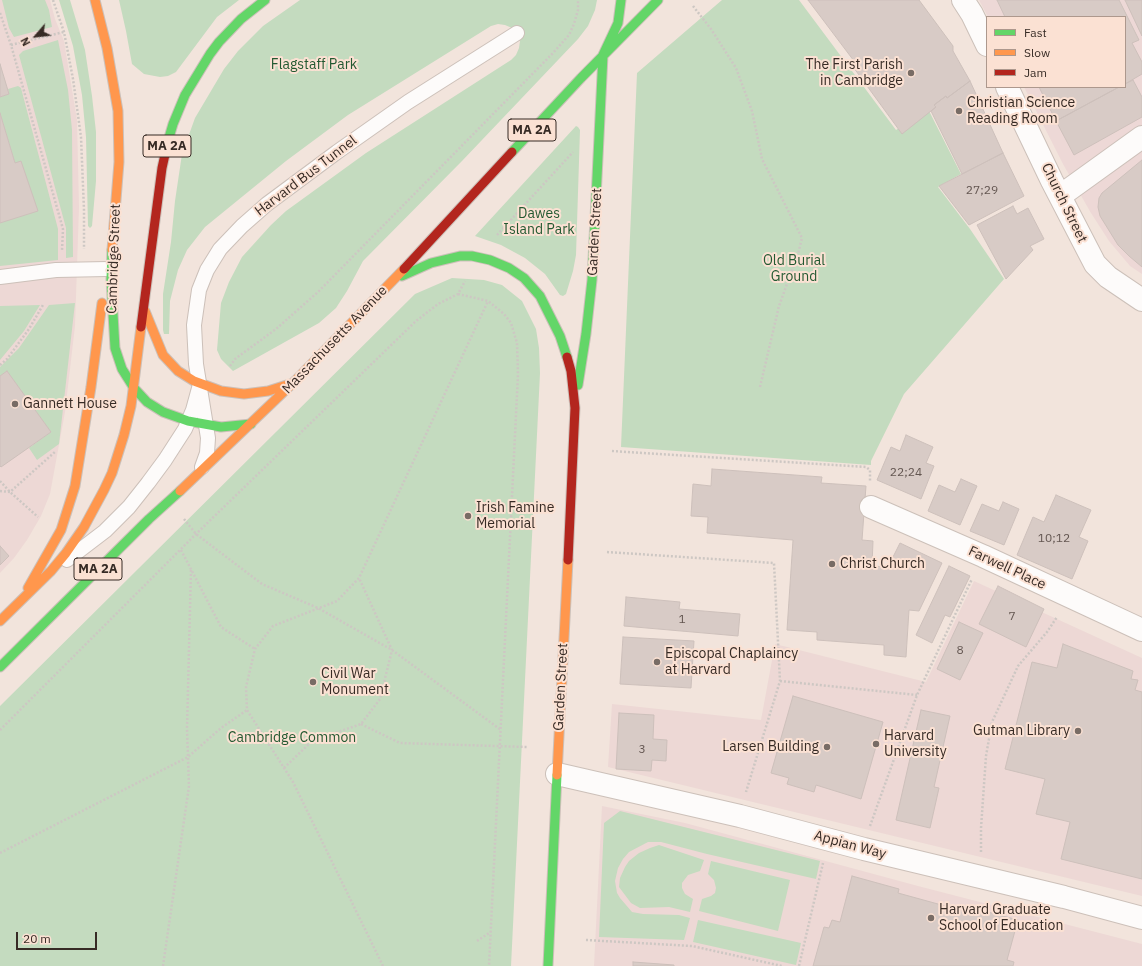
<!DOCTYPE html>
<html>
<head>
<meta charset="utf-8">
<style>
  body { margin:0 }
  #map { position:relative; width:1142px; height:966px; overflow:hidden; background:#f2e4dc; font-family:"IBM Plex Sans",sans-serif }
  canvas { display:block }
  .legend { position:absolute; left:986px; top:16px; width:140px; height:72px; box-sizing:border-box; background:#fbe1d3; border:1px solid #ad988d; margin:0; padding:5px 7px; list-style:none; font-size:12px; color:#372b25 }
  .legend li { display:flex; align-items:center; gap:8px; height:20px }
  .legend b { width:20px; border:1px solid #ad988d }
  .north { position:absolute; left:16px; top:16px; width:40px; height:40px; -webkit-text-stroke:3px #fbe1d3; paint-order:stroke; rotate:242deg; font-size:11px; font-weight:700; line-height:16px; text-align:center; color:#372b25 }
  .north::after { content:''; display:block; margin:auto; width:14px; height:18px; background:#372b25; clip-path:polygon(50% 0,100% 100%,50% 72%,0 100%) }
  .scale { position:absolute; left:16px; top:932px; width:81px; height:18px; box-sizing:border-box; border:2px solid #372b25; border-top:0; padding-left:5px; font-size:12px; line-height:14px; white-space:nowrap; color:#372b25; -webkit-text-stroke:3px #fbe1d3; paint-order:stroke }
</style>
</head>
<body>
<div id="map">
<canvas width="1142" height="966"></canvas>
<ul class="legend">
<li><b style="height:5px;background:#63d668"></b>Fast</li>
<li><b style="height:5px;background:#ff974d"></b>Slow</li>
<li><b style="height:5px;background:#b3261e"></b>Jam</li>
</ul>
<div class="north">N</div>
<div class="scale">20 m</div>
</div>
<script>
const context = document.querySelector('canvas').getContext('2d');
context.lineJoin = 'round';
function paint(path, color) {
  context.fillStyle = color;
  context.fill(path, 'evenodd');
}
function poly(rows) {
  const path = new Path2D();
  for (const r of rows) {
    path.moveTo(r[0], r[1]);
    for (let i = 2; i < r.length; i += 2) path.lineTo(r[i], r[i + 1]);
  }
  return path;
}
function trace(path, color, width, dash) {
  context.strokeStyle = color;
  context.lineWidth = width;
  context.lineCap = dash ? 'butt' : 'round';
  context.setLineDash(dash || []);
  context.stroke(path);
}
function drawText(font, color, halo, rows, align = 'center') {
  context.font = font + ' "IBM Plex Sans",sans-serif';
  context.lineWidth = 4;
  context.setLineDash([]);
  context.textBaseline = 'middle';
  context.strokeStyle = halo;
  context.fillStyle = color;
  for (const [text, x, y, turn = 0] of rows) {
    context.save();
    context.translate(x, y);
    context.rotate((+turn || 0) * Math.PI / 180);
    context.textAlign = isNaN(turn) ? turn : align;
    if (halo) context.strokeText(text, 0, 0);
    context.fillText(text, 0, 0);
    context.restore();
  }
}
paint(poly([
  [979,0,1142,0,1142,274,1130,266,1109,241,1091,213,1063,164,1024,87,1125,87,1125,17,988,17]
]), '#edd8d6');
paint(poly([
  [0,0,50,0,55,19,64,41,77,120,79,207,75,326,65,412,50,494,41,516,27,540,14,558,0,573],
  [974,581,1142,658,1142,896,608,767,612,704,761,720,775,644,926,682],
  [602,806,685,823,918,886,1142,944,1142,966,594,966]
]), '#edd8d5');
paint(poly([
  [2,0,45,0,49,10,52,27,14,37,9,28],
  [59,0,70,0,85,50,92,96,96,132,96,181,92,226,90,228,88,226,86,137,82,95,73,46],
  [119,0,239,0,217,17,176,72,168,76,160,77,144,74,132,64,126,31],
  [300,0,597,0,595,10,588,26,578,39,462,161,363,261,347,291,336,308,319,323,233,371,221,359,217,350,221,303,229,282,242,257,271,225,286,211,366,153,511,60,516,55,519,48,520,41,517,33,512,28,505,25,498,24,491,26,348,115,286,161,205,227,187,250,178,270,170,301,169,334,164,334,163,330,163,294,171,242,175,201,182,154,195,118,224,69,238,51,263,26],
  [722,0,799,0,896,130,928,109,961,174,938,187,970,229,1004,279,904,394,871,461,871,465,621,447,637,73],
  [58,40,68,90,72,130,73,257,66,258,66,228,19,55,23,51],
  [18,86,21,88,58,229,58,260,0,266,0,223,15,163,0,113,0,97,9,94,8,89],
  [576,126,578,127,580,130,576,255,573,271,566,294,563,296,560,295,545,274,525,258,501,245,475,236],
  [452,278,484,280,502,285,522,301,536,329,539,348,540,373,511,966,0,966,0,706,415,294],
  [75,303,59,444,37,460,29,448,51,432,7,371,0,376,0,367,19,348,49,305],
  [40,305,24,331,0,360,0,306],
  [620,811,820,861,816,879,707,854,661,842,648,842,629,852,623,859,618,868,615,881,617,893,620,898,632,912,643,914,679,915,690,918,684,940,599,937,604,823],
  [659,845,704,860,700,871,688,875,682,883,682,888,685,894,693,899,690,912,669,907,640,908,631,903,619,887,620,878,625,867,629,861,639,853,650,848],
  [711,861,790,880,778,931,699,911,702,899,711,896,715,893,716,888,714,880,708,874],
  [698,920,801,943,796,965,693,942]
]), '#c4dbbf');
const building = poly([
  [808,0,919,0,953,46,953,51,970,81,947,98,946,96,934,105,936,107,931,111,902,134,851,64,854,61,808,0],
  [997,0,1119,0,1139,40,1132,43,1142,62,1142,74,1125,84,1125,17,1005,17,997,0],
  [1125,0,1142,0,1142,36,1125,0],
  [0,64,9,94,0,97,0,64],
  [1133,80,1142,97,1142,117,1074,155,1056,121,1119,87,1125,87,1125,84,1133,80],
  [970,81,1003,153,962,174,931,111,936,107,934,105,946,96,947,98,970,81],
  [1039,87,1119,87,1056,121,1039,87],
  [0,113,15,163,21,161,38,211,0,223,0,113],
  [1003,153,1024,196,969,225,939,186,1003,153],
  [1142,160,1142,267,1129,256,1118,245,1100,216,1098,207,1099,198,1102,193,1142,160],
  [1013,206,1017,214,1028,208,1044,239,1030,246,1033,250,1006,279,977,225,1013,206],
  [7,371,51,432,1,467,0,466,0,376,7,371],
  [906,435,933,447,926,463,934,466,921,499,877,480,891,447,900,451,906,435],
  [712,469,822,477,821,483,866,486,862,540,873,541,872,566,888,567,900,543,942,563,919,611,909,610,906,657,884,655,884,645,817,640,817,632,787,630,793,540,707,533,708,517,691,516,693,484,711,486,712,469],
  [961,479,977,486,960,525,928,511,939,485,955,492,961,479],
  [1056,495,1091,510,1079,537,1088,541,1072,579,1017,555,1033,517,1044,522,1056,495],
  [1003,502,1019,509,1004,545,970,531,982,504,999,511,1003,502],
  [0,546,9,556,0,565,0,546],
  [949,566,970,576,950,617,945,615,932,643,916,635,949,566],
  [998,586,1044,609,1026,647,979,624,998,586],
  [626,597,680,602,679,609,740,614,738,636,624,626,626,597],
  [959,622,983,633,960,680,937,669,959,622],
  [623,637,694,641,691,688,620,684,623,637],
  [1063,644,1133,671,1131,679,1138,680,1135,690,1142,692,1142,879,1061,859,1070,822,1036,814,1045,779,1005,769,1032,662,1057,668,1063,644],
  [793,696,883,722,861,799,816,785,814,792,787,784,789,778,771,773,793,696],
  [921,710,950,716,934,787,939,788,930,828,896,820,921,710],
  [619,713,654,715,653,739,667,740,666,761,652,760,651,771,616,769,619,713],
  [852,876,899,889,898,893,967,912,969,907,1018,920,1007,960,1014,962,1013,966,813,966,824,927,829,928,832,920,840,922,852,876],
  [633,962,674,965,674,966,633,966,633,962]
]);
paint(building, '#d8cbc6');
trace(building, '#cdc0bb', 1);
const lane = poly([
  [0,277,56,270,107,269],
  [202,467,207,453,208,438,196,364,194,325,199,290,207,270,220,249,242,226,267,204,337,152,408,102,517,33],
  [67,560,105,531,129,507,148,483,165,460,185,429,193,410,199,388]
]);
const street = poly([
  [963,0,972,14,987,45],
  [1007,87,1052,181,1095,264,1108,277,1142,300],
  [1060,196,1142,137],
  [871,507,983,556,1142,630],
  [557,774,740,816,864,849,1064,897,1142,918]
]);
const fast = poly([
  [168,141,173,124,185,95,210,54,219,42,241,19,265,0],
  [512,152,581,78,658,0],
  [112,250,111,279,115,348,122,369,134,388,147,402,163,412,188,421,221,427,251,424],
  [402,276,431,263,460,256,472,256,490,260,509,268,524,278,540,296,560,336,567,357],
  [578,385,586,334,592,280,603,55,618,23,621,0],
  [0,667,149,519,180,491],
  [548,966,557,775]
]);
const slow = poly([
  [95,0,107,48,118,111,119,162,112,250],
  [145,311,163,355,178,371,194,381,221,391,244,394,268,391,290,384],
  [180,491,296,380,404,269],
  [28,588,61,530,75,486,91,387,102,303],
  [0,621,51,571,66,553,84,527,104,490,112,473,124,435,131,406,141,327],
  [557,775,568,560]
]);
const jam = poly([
  [404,269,512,152],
  [141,327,162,168,168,141],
  [567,357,571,371,575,408,568,560]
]);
trace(lane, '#ccc0b9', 16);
trace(street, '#ccc0b9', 24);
trace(fast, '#ccc0b9', 11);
trace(slow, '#ccc0b9', 11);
trace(jam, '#ccc0b9', 11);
trace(poly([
  [53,0,64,32,73,79,81,137,84,210,84,249],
  [693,6,711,29,736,68,752,111,762,159,802,238,798,254,779,306,760,387],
  [0,13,11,45,63,229,62,250],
  [11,45,64,32],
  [497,235,573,152],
  [458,294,488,301,504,314,511,323,517,343,518,374,489,966],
  [0,365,7,359,29,329,43,305],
  [230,366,235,359,276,329,318,292,553,53,569,35,574,24,578,10,578,0],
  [612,451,866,467,870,470,870,482],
  [0,481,10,492,38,517],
  [0,491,10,492,56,451],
  [184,519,196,534,262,584,318,608,392,650,501,730],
  [181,550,221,627,255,649],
  [607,552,774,563,780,681,746,792],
  [780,681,917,695],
  [361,724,400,743,528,747],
  [0,730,196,534,416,321,438,304,458,294,465,281],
  [284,768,312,741,361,724,380,699,392,650,359,578],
  [870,826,917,695,972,579],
  [981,852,981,828,986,756,992,722,1018,666,1047,632,1057,617],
  [0,853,188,757,221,728,247,710],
  [586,940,692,946,782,966],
  [477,941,489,933],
  [163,966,189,786,187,729,191,569],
  [383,966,293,782,247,710,246,687,255,649,273,626,337,601,359,578,488,301],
  [799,966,823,863]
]), '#cdc7c3', 2.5, [2, 2]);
trace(lane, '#fdfbfa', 14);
trace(street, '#fdfbfa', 22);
trace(fast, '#63d668', 9);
trace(slow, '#ff974d', 9);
trace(jam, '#b3261e', 9);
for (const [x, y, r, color] of [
  [911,73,4,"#786c65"],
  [959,111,4,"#786c65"],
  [15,404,4,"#786c65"],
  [468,516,4,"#786c65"],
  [832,564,4,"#786c65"],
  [657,662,4,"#786c65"],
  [313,682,4,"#786c65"],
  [1078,731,4,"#786c65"],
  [876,744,4,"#786c65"],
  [827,747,4,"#786c65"],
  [931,918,4,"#786c65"]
]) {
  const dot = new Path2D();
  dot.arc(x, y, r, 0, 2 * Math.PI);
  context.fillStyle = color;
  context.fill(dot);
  trace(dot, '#fbe1d3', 1.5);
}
drawText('12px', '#635651', null, [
  ["27;29",982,191],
  ["22;24",906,473],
  ["10;12",1054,539],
  ["7",1012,617],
  ["1",682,620],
  ["8",960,651],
  ["3",642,750]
]);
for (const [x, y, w] of [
  [532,130,48],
  [167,146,48],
  [98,569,48]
]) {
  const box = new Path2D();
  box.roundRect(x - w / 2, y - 11, w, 22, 3);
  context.fillStyle = '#fbe1d3';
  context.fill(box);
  trace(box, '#372b25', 1);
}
drawText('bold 13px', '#372b25', null, [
  ["MA 2A",532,130],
  ["MA 2A",167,146],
  ["MA 2A",98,569]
]);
drawText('14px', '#235931', '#fbe1d3', [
  ["Flagstaff Park",314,65],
  ["Dawes",539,214],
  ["Island Park",539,230],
  ["Old Burial",794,261],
  ["Ground",794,277],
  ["Cambridge Common",292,738]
]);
drawText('14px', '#372b25', '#fbe1d3', [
  ["The First Parish",903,65,"right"],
  ["in Cambridge",903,81,"right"],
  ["Christian Science",967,103],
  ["Reading Room",967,119],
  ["Gannett House",23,404],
  ["Irish Famine",476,508],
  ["Memorial",476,524],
  ["Christ Church",840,564],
  ["Episcopal Chaplaincy",665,654],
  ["at Harvard",665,670],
  ["Civil War",321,674],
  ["Monument",321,690],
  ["Gutman Library",1070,731,"right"],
  ["Harvard",884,736],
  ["University",884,752],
  ["Larsen Building",819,747,"right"],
  ["Harvard Graduate",939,910],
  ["School of Education",939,926]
], 'left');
drawText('14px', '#372b25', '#fbe1d3', [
  ["Harvard Bus Tunnel",306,176,-37],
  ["Church Street",1064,203,64],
  ["Garden Street",595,232,-87],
  ["Cambridge Street",114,259,-88],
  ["Massachusetts Avenue",335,340,-46],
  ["Farwell Place",1007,568,25],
  ["Garden Street",561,687,-87],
  ["Appian Way",850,845,15]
]);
</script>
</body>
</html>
